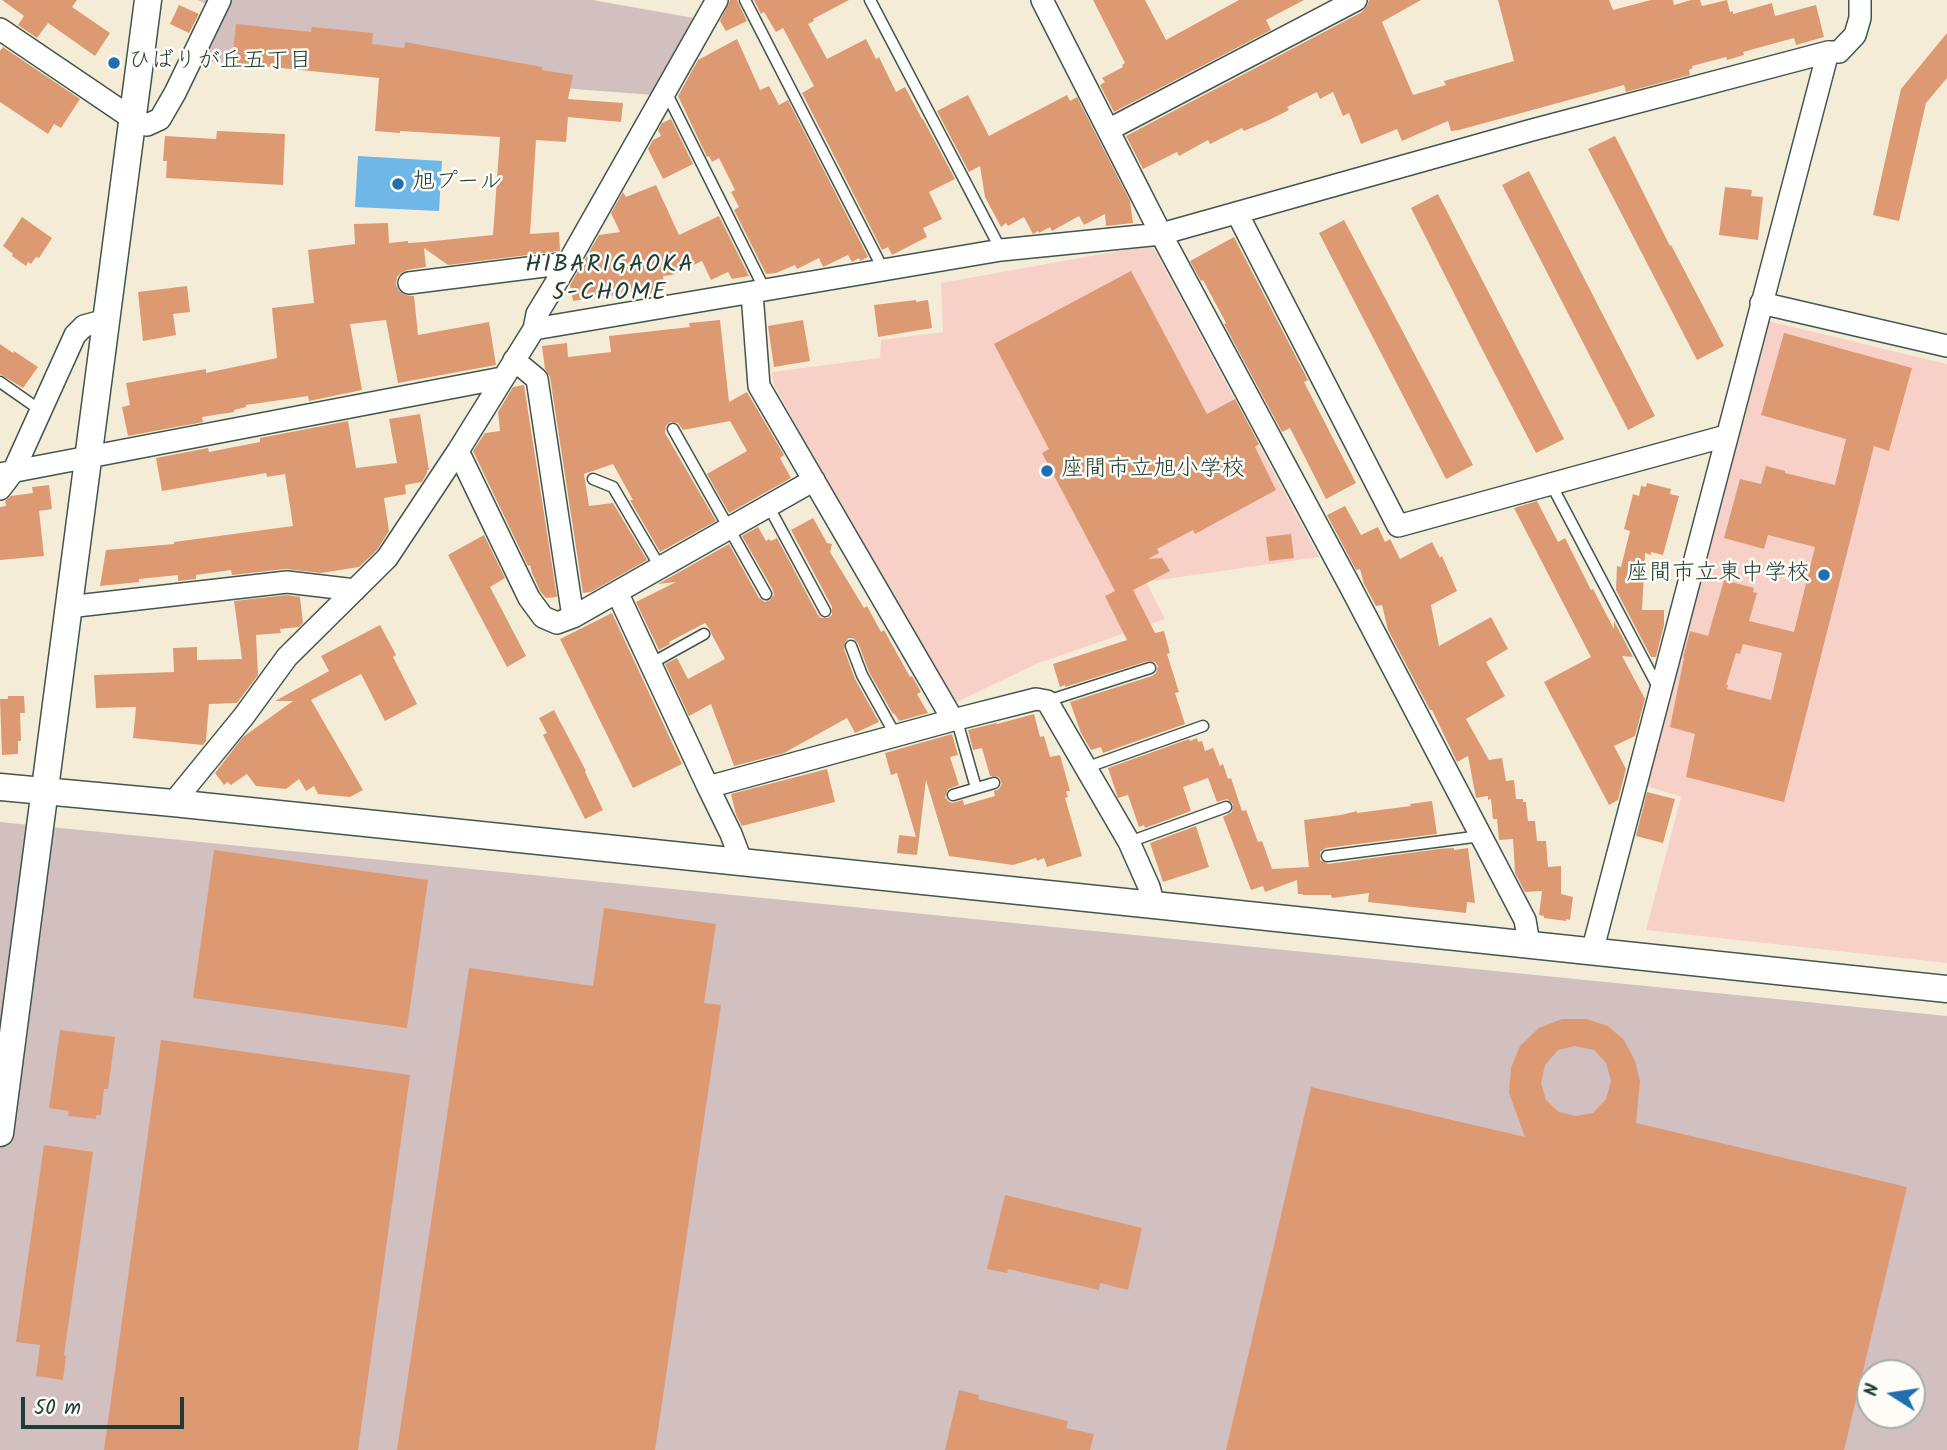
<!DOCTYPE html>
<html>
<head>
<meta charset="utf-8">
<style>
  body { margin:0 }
  #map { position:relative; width:1947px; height:1450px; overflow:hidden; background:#f5ecd8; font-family:Kalam,sans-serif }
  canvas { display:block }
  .north { position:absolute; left:1856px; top:1359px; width:70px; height:70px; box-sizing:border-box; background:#fdfcf7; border:2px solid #a4b0a9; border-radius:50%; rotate:282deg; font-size:19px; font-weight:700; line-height:28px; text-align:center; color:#1f3d34 }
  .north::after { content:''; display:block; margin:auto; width:24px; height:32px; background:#1f6fb2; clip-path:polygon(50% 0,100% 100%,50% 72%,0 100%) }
  .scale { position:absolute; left:21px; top:1397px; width:163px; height:32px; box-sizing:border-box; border:4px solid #1f3d34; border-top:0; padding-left:9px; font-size:21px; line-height:24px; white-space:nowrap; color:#1f3d34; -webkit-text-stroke:5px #fdfcf7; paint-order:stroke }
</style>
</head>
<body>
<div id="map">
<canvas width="1947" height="1450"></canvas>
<div class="north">N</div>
<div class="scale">50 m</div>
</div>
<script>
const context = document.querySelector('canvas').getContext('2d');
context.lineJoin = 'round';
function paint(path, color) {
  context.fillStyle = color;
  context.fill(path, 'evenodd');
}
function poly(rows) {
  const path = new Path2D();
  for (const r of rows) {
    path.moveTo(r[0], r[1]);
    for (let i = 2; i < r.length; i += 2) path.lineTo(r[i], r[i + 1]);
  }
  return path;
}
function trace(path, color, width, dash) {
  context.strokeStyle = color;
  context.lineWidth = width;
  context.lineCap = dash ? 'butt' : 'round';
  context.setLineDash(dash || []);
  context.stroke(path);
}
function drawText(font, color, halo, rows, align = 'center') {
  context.font = font + ' Kalam,"Klee One",sans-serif';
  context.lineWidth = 5;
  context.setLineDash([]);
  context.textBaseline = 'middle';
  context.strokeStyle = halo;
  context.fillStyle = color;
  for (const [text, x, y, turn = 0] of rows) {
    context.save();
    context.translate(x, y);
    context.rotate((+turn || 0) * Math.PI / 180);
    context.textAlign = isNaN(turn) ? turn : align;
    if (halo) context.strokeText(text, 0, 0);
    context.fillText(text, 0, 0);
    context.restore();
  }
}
paint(poly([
  [1152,245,1319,557,1146,582,1165,619,1036,664,957,702,946,698,774,385,772,372,880,358,881,340,943,332,941,283],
  [1768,321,1947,364,1947,963,1646,930,1681,797,1644,785]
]), '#f7d1c8');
paint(poly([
  [198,0,592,0,694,18,654,95,202,61,225,14],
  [0,822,1947,1016,1947,1450,0,1450],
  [1870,1373,1912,1373,1912,1415,1870,1415]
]), '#d2bfc0');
paint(poly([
  [358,156,442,161,439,211,355,207]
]), '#6eb7e6');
paint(poly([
  [2,0,77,0,72,7,110,33,95,56,48,23,37,38,18,25,24,16],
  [730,0,737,0,747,21,726,31,720,21],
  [754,0,849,0,813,19,814,21,808,24,827,59,866,39,876,59,879,57,896,92,905,87,922,119,923,119,955,179,929,192,942,219,923,228,927,237,892,255,888,247,882,250,802,93,814,86,783,28,776,32,764,12,761,14],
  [1093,0,1145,0,1166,40,1239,0,1304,0,1266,20,1271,30,1114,112,1100,85,1105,82,1102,78,1123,67,1122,65,1125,63],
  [1369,0,1421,0,1382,22,1413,95,1446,85,1444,81,1514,61,1498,0,1609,0,1613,10,1651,0,1673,0,1674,5,1691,0,1700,0,1702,6,1727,0,1730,12,1733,11,1733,14,1772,3,1775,16,1816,5,1824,37,1796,45,1794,38,1743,52,1744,55,1727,60,1726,57,1692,66,1693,68,1689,70,1690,75,1626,92,1624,85,1459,130,1451,131,1448,121,1402,141,1397,129,1361,144,1349,113,1343,116,1333,92,1320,99,1317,92,1287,107,1289,110,1267,121,1244,131,1242,128,1210,144,1208,140,1179,156,1177,152,1143,169,1126,136,1362,12,1367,6],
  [179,5,199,14,189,33,170,24],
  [236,24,311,32,312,27,373,33,372,44,404,48,405,42,542,67,542,70,573,75,568,99,623,103,621,122,568,117,566,142,536,140,530,234,559,232,560,251,448,265,424,248,426,267,407,270,401,273,397,277,396,285,399,291,405,295,414,296,418,335,489,322,496,365,398,383,386,320,350,324,362,390,309,401,308,396,246,405,246,407,234,410,234,412,202,417,203,422,128,436,122,407,130,405,126,383,206,369,206,373,277,358,272,308,314,303,308,250,355,244,354,224,388,223,389,243,408,241,408,243,424,242,493,235,500,137,400,131,400,133,375,131,379,78,232,63],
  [1947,33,1947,78,1926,103,1899,221,1873,215,1901,89],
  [737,39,760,90,769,86,779,105,788,100,868,257,860,261,859,258,852,262,848,255,823,267,819,258,797,269,795,265,776,273,766,274,734,210,739,207,731,192,735,190,719,158,712,162,709,156,707,157,678,96,698,60],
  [3,47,80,99,61,128,54,124,48,134,0,102,0,51],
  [968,95,989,136,1067,95,1070,101,1077,97,1130,201,1133,223,1106,226,1105,214,1084,225,1079,216,1052,231,1050,227,1039,233,1038,231,1033,234,1024,217,1008,226,1006,223,1001,227,985,197,980,166,969,172,937,111],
  [671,119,693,164,663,179,648,149,653,140,661,136,658,130,662,123],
  [217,131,285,134,283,185,166,178,167,161,163,161,165,136,216,139],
  [1615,136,1670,246,1671,245,1724,346,1697,360,1588,149],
  [1529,171,1655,416,1628,430,1502,185],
  [656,185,679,235,719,216,749,276,732,279,728,272,711,280,702,261,672,275,663,276,665,291,649,294,648,290,573,301,570,285,599,235,620,232,611,213,623,192,626,197],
  [1725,187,1752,190,1751,196,1763,197,1758,240,1719,235],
  [1438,194,1564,439,1536,453,1483,351,1411,208],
  [22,217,52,238,39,258,36,257,31,264,28,262,26,266,12,256,13,254,3,246],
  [1344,220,1473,465,1446,479,1319,233],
  [1234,237,1308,380,1304,382,1356,483,1326,499,1290,428,1282,432,1224,324,1226,323,1203,280,1201,281,1190,261],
  [1131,271,1207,414,1235,399,1259,444,1255,447,1276,490,1195,534,1193,530,1157,549,1159,553,1148,559,1162,558,1170,571,1133,590,1155,633,1164,631,1170,653,1167,654,1179,692,1175,693,1185,724,1103,753,1101,747,1091,750,1081,733,1070,702,1152,676,1156,673,1158,666,1155,662,1148,661,1065,687,1065,685,1060,687,1053,664,1127,640,1105,596,1115,591,1042,453,1049,449,994,344],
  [187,286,190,312,173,314,176,335,143,341,138,292],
  [916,300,916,302,928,300,932,328,878,337,874,305],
  [720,320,729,402,747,392,784,455,780,458,791,478,729,513,707,474,747,451,730,421,683,430,678,423,670,422,666,426,665,433,716,521,660,552,630,500,633,500,613,464,584,474,589,506,613,503,647,560,591,592,583,593,550,377,545,369,542,346,567,343,568,357,611,352,609,336,690,327,689,323],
  [803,320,810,361,774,367,768,326],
  [1784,333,1912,368,1889,451,1874,446,1784,802,1686,777,1695,734,1670,727,1684,658,1683,658,1690,631,1708,636,1724,580,1754,588,1753,592,1757,593,1749,621,1794,632,1815,547,1768,535,1764,549,1724,538,1740,479,1761,484,1766,466,1785,471,1785,473,1835,485,1846,439,1761,415],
  [1743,644,1782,653,1771,700,1727,689,1728,685,1726,685,1736,653,1740,654],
  [0,344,13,353,14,351,38,367,23,388,0,374],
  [524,385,557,597,546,598,540,591,532,573,530,565,528,566,473,451,485,433,500,431,498,412,513,387],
  [420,414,429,470,427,470,427,473,422,482,405,485,406,494,384,498,389,531,377,550,359,567,321,573,286,569,232,575,231,570,196,575,196,579,178,581,178,575,139,579,139,582,100,586,106,550,174,544,174,542,293,526,285,474,267,477,266,473,162,491,156,458,208,448,209,452,260,442,260,438,348,421,356,468,397,463,389,419],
  [1647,483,1671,489,1670,494,1679,496,1663,555,1651,552,1651,555,1645,553,1642,610,1664,610,1664,625,1656,657,1651,657,1616,590,1617,566,1621,567,1630,531,1624,529,1633,494,1639,496,1641,486,1646,487],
  [49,485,52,509,39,511,44,556,0,560,0,507,6,506,5,501,11,496,33,493,32,487],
  [1537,501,1558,542,1565,538,1591,590,1593,589,1614,629,1614,621,1633,657,1622,656,1645,699,1635,736,1614,746,1626,769,1618,800,1609,805,1544,682,1591,657,1514,508],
  [1345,506,1361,535,1378,527,1385,542,1390,539,1400,559,1432,542,1440,558,1442,556,1457,591,1431,605,1439,646,1491,617,1508,649,1486,662,1505,696,1466,719,1489,760,1502,758,1506,781,1514,780,1516,799,1523,799,1523,802,1526,802,1528,821,1535,821,1537,841,1546,841,1548,867,1561,866,1561,894,1573,897,1570,920,1566,919,1566,921,1544,918,1544,916,1539,915,1542,891,1525,892,1515,873,1513,839,1499,840,1497,819,1493,819,1491,799,1488,800,1488,796,1476,798,1468,756,1457,762,1432,710,1430,710,1388,630,1382,605,1376,606,1364,584,1360,569,1356,570,1327,515],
  [813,518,827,543,832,544,830,552,864,608,867,606,881,632,884,630,910,677,912,676,921,692,917,694,928,713,899,721,894,713,893,714,869,672,858,643,853,638,849,638,845,642,844,649,855,679,879,722,855,733,847,718,784,753,734,766,711,704,689,716,665,664,677,658,688,679,725,659,712,635,710,630,705,623,669,642,670,644,659,650,636,602,676,582,658,584,729,544,759,598,765,602,770,600,774,595,773,590,742,536,758,527,766,541,769,539,771,541,777,538,818,615,821,618,828,618,832,615,832,607,791,530],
  [1291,534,1294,558,1269,561,1266,537],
  [484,535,505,578,490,587,526,656,507,667,448,555],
  [287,595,300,597,303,623,299,627,280,629,281,633,256,635,258,675,237,703,209,704,206,741,203,745,133,738,136,707,96,708,94,675,174,672,173,648,197,647,197,660,242,659,234,601],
  [612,613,682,764,633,788,560,639],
  [380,625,396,655,393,657,417,704,385,721,361,674,311,700,363,790,350,797,318,794,314,786,306,791,299,779,286,789,256,786,247,774,231,785,228,782,224,785,215,773,243,737,293,701,275,701,329,671,321,656],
  [8,696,24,696,25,713,20,713,21,741,18,741,18,754,2,755,0,699,8,699],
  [554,710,586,771,585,772,603,810,585,819,543,735,547,733,539,718],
  [1034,714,1040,737,1044,736,1050,757,1060,755,1070,791,1066,791,1068,797,1065,798,1082,856,1047,867,1044,858,1037,861,1036,858,1013,865,949,856,926,780,917,855,897,853,899,835,916,837,897,773,891,775,885,753,952,734,958,755,950,757,959,785,948,789,945,797,948,801,952,803,963,800,964,805,995,796,994,791,999,789,1002,784,999,777,990,776,982,748,973,750,968,730,996,723,997,724],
  [1197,738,1198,742,1202,741,1205,751,1213,748,1220,766,1223,764,1228,779,1231,778,1242,811,1246,810,1258,842,1262,841,1272,869,1309,867,1304,820,1341,815,1357,811,1357,813,1411,806,1410,804,1432,801,1437,834,1326,848,1320,852,1320,860,1328,864,1439,849,1454,848,1454,850,1468,848,1475,903,1467,902,1466,913,1368,902,1369,893,1332,898,1331,895,1303,895,1303,894,1298,894,1297,880,1265,892,1263,886,1251,890,1223,817,1232,812,1233,804,1227,799,1217,802,1208,778,1183,787,1191,811,1145,828,1144,825,1139,827,1128,795,1118,798,1108,768,1189,739,1190,741],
  [827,769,835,802,742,826,736,815,731,794],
  [1647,792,1675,799,1663,843,1636,836],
  [1196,826,1209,867,1163,882,1150,843],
  [214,850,428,880,407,1028,193,998],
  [604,908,716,924,704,1003,721,1005,655,1450,397,1450,469,968,593,986],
  [1562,1019,1586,1019,1608,1026,1624,1040,1635,1061,1640,1081,1636,1123,1907,1187,1844,1450,1226,1450,1311,1087,1525,1137,1509,1093,1511,1068,1520,1046,1539,1028],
  [1575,1046,1594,1050,1606,1063,1611,1081,1606,1099,1593,1113,1576,1116,1559,1112,1546,1100,1541,1083,1545,1065,1558,1050],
  [60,1030,115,1037,108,1089,104,1089,101,1115,96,1115,96,1119,68,1116,69,1111,49,1108],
  [161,1040,410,1075,358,1450,104,1450],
  [44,1145,93,1152,64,1355,66,1356,63,1380,36,1376,40,1345,16,1342],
  [1005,1195,1142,1228,1128,1290,1100,1283,1099,1290,1008,1269,1007,1273,987,1269],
  [959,1390,979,1395,978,1399,1068,1421,1066,1428,1094,1434,1090,1450,945,1450]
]), '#dd9a72');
const service = poly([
  [745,0,884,271],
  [870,0,1001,250],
  [665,90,765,290],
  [0,382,40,410],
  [673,429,766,594],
  [593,479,613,487,660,567],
  [1551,484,1659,689],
  [769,507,825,611],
  [851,646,862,675,896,736],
  [650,664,704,634],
  [1047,701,1150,668],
  [953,720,959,728,976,788],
  [1085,768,1203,726],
  [953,795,994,783],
  [1129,842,1226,807],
  [1327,856,1481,836]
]);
const minor = poly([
  [1042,0,1161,234,1350,586,1525,920,1529,944],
  [0,29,133,119,147,125,160,119,175,93,220,0],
  [1108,130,1356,0],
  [1237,213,1398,526,1726,436],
  [409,283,568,263],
  [752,293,759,386,953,720],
  [1761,303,1947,346],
  [534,329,537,314,568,263,717,0],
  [514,360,537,379,573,617],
  [458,451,529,598,543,617,557,623,573,617,814,480],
  [0,474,502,378],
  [0,489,13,472,75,335,84,326,106,320],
  [617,592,708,787,953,720,1036,699,1047,701,1129,842,1149,887,1154,905],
  [68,607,287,582,355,590],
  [708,787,731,834,742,863],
  [173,803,244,716,287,657,387,558,458,451,534,329,1001,250,1161,234,1532,130,1828,52,1839,52,1855,35,1860,18,1860,0],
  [1592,952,1828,52]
]);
const tertiary = poly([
  [0,787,173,803,1154,905,1947,989],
  [0,1133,148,0]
]);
trace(service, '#3f574d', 13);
trace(minor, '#3f574d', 24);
trace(tertiary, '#3f574d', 29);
trace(service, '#fff', 10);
trace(minor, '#fff', 21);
trace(tertiary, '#fff', 26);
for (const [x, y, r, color] of [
  [114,63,7,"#1f6fb2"],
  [398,184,7,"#1f6fb2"],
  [1047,471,7,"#1f6fb2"],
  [1824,575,7,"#1f6fb2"]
]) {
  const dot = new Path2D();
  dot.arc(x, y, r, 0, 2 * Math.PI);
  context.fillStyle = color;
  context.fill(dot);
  trace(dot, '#fdfcf7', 2.5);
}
drawText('23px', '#1f3d34', '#fdfcf7', [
  ["ひばりが丘五丁目",128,63],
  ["旭プール",412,184],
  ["座間市立旭小学校",1061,471],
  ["座間市立東中学校",1810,575,"right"]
], 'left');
context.letterSpacing = '2px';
drawText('24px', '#1f3d34', '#fdfcf7', [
  ["HIBARIGAOKA",610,267],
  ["5-CHOME",610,295]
]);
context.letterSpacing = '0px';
</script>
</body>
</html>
